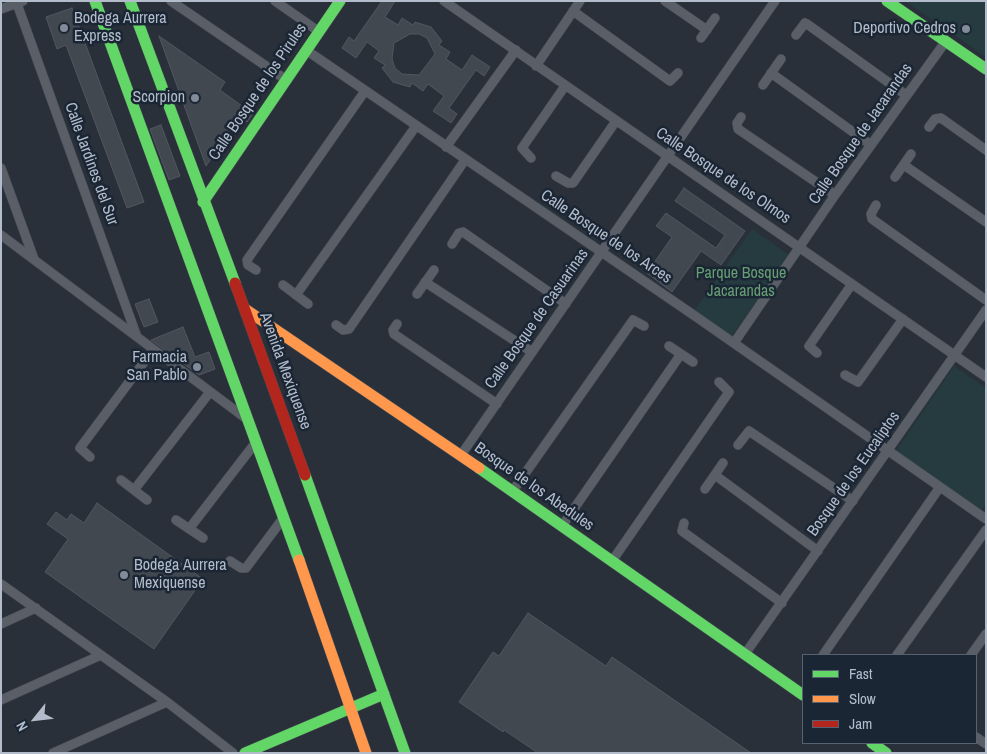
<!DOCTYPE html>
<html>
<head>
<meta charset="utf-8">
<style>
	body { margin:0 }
	#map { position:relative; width:987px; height:754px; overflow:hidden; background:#293039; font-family:"Archivo Narrow",sans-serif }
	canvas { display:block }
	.frame { position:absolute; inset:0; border:2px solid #b2bccb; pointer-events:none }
	.legend { position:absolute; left:802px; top:654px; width:175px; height:90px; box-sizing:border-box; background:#1b2635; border:1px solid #576271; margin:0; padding:6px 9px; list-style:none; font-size:15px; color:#b2bccb }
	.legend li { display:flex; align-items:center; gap:10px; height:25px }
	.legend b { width:25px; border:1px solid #576271 }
	.north { position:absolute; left:10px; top:694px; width:50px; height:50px; -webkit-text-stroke:4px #1b2635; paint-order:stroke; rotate:241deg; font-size:14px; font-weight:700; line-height:20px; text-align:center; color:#b2bccb }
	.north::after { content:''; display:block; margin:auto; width:18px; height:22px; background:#b2bccb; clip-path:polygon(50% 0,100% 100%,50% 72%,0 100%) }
</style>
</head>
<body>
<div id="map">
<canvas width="987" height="754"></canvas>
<div class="frame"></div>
<ul class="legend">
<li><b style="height:6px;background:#63d668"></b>Fast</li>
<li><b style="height:6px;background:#ff974d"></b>Slow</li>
<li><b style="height:6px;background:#b3261e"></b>Jam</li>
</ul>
<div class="north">N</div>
</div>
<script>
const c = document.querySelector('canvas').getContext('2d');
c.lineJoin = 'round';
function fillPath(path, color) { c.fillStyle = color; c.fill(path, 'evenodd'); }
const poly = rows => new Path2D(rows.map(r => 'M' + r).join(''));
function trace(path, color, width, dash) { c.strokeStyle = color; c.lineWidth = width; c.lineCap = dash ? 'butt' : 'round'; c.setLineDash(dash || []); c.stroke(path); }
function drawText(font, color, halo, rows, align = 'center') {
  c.font = font + ' "Archivo Narrow",sans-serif'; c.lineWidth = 5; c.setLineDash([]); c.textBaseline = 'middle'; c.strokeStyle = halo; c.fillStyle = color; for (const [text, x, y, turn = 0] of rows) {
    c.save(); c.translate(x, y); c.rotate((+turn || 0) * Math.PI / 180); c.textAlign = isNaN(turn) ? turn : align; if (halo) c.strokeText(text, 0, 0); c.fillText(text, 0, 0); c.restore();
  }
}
fillPath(poly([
	[905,1,986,1,986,57],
	[752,229,789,255,731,337,694,311],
	[954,366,986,388,986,504,982,510,896,451]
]), '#253b40');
const building = poly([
	[382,1,395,1,385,17,398,25,402,18,413,25,415,22,431,27,442,41,439,45,450,52,446,59,462,70,472,55,490,67,484,76,476,70,449,108,457,114,451,123,433,111,444,96,428,84,423,91,412,83,410,87,393,82,382,68,385,65,374,58,379,51,367,42,356,58,342,48,349,37,354,41,382,1],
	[410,34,419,34,427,38,435,54,419,75,402,74,395,68,392,59,394,43,410,34],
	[72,8,144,202,127,208,66,45,57,49,46,17,72,8],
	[159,36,225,82,220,90,253,114,247,122,240,117,206,166,159,36],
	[161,125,180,176,169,180,150,129,161,125],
	[684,188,745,231,721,265,701,251,672,292,647,273,672,237,656,226,666,213,716,248,725,235,675,201,684,188],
	[149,299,158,322,144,327,135,304,149,299],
	[183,327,195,357,209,352,215,369,199,375,151,340,183,327],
	[97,503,203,579,154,649,45,572,68,539,47,524,56,512,67,520,71,514,84,523,97,503],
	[528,613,606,666,612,657,751,753,538,753,504,730,503,732,459,702,493,652,499,656,528,613]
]);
fillPath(building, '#424850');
trace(building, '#515761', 1);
const street = poly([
	[16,1,137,337],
	[171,1,285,79],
	[275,1,318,31],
	[444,1,986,377],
	[665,1,707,30],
	[1,9,23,1],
	[573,11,670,81,678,73],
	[796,35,805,23,807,24,906,95],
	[701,38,715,18],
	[306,50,695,316,986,519],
	[536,66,580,1],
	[771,73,871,145],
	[763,85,781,59],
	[741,117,737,123,738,129,835,195],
	[929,127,935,119,941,118,986,150],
	[446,147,516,50],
	[531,158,522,148,565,86],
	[904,165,986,222],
	[1,168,34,259],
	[556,176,568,183,573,183,616,121],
	[895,177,911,154],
	[876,205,871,214,872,219,986,300],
	[1,235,248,420],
	[452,244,459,233,463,232,566,304],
	[256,270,248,265,247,260,365,91],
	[425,282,532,352],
	[283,285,308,304],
	[417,294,434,270],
	[296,295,416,126],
	[397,324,393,330,394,334,497,404],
	[336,325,343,330,349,329,465,160],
	[734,343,835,195,946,41],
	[669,346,693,362],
	[817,353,809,346,852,284],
	[845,375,858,382,903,319],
	[738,445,749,431,853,501],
	[461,455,775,1],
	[90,457,80,448,153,350],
	[715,475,818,551],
	[121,480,147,500],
	[705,489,723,463],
	[134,490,210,392],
	[512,492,631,323,633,320,644,326],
	[176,520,203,538],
	[684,523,682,531,782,603],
	[562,526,681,354],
	[189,529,256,442],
	[230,561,241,568,246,568,284,517],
	[612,561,729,392,719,382],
	[1,584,167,702,233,753],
	[1,624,36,608],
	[745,654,986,310],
	[823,655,940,487],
	[897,655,986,530],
	[971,655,986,634],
	[1,700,101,655],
	[976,737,986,744],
	[53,753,167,702]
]);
const fast = poly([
	[95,1,299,560],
	[130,1,235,283],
	[887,1,986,69],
	[203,202,340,1],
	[479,468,803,695],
	[305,475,405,753],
	[872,743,886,753],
	[245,753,384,694]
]);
const slow = poly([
	[245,309,479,468],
	[299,560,366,753]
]);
const jam = poly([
	[235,283,305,475]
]);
trace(street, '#454b52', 10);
trace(fast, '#454b52', 12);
trace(slow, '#454b52', 12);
trace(jam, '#454b52', 12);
trace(street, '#595e67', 9);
trace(fast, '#63d668', 11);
trace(slow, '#ff974d', 11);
trace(jam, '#b3261e', 11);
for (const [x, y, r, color] of [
	[64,28,5,"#828b98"],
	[966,29,5,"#828b98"],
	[195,98,5,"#828b98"],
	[197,367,5,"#828b98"],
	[124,575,5,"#828b98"]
]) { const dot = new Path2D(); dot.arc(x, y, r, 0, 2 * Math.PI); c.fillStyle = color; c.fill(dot); trace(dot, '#1b2635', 2); }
drawText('16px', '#b2bccb', '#1b2635', [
	["Bodega Aurrera",74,19,"left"],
	["Express",74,37,"left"],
	["Deportivo Cedros",956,29],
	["Scorpion",185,98],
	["Farmacia",187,358],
	["San Pablo",187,376],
	["Bodega Aurrera",134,566,"left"],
	["Mexiquense",134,584,"left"]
], 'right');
drawText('16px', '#b2bccb', '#1b2635', [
	["Calle Bosque de los Pirules",258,92,-56],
	["Calle Bosque de Jacarandas",861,134,-55],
	["Calle Jardines del Sur",91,164,70],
	["Calle Bosque de los Olmos",723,176,34],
	["Calle Bosque de los Arces",606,237,34],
	["Calle Bosque de Casuarinas",537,319,-55],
	["Avenida Mexiquense",285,371,70],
	["Bosque de los Eucaliptos",854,474,-55],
	["Bosque de los Abedules",534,487,35]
]);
drawText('16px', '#679e74', '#1b2635', [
	["Parque Bosque",741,274],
	["Jacarandas",741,292]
]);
</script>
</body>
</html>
